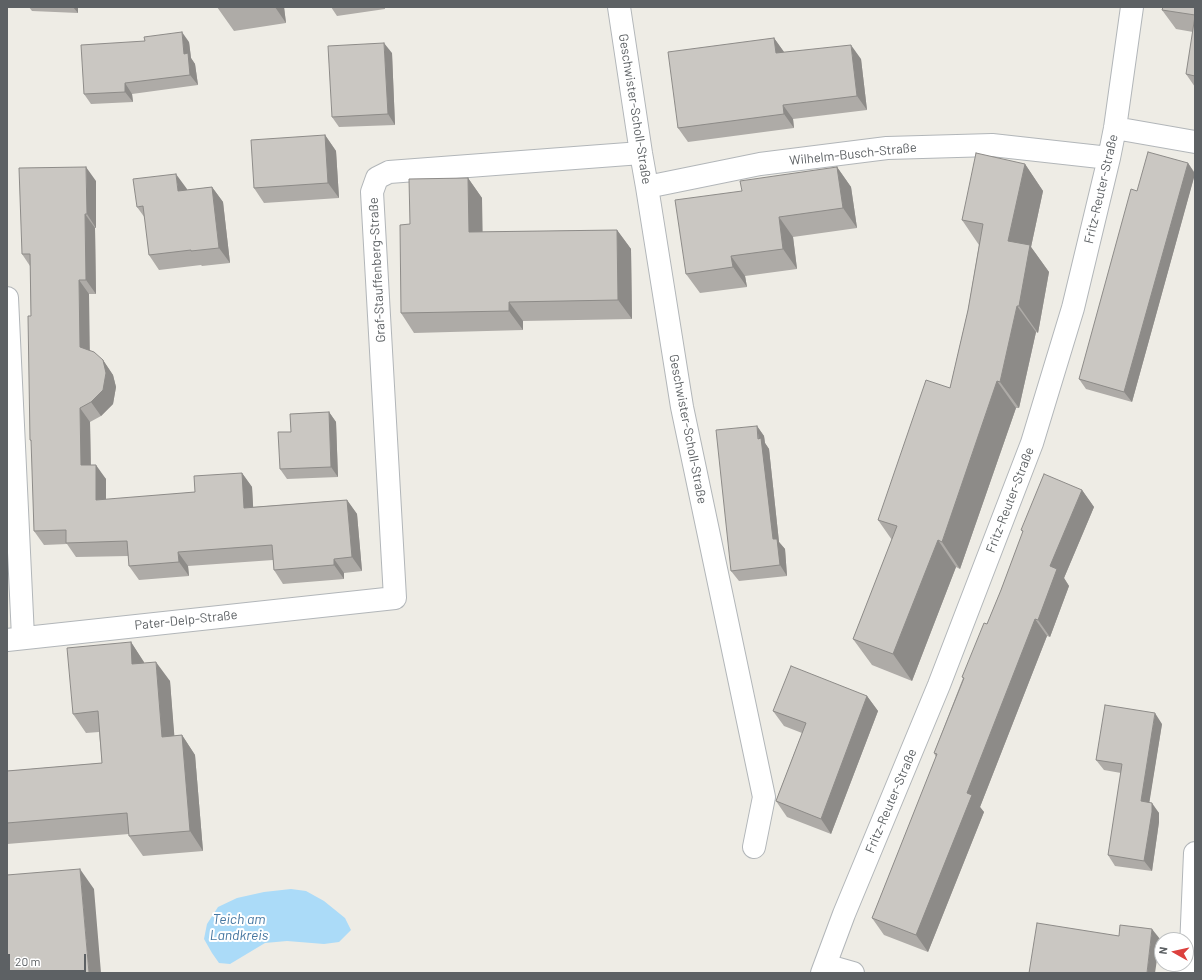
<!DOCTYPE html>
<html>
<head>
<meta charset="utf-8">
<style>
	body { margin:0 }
	#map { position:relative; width:1202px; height:980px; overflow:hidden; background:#eeece5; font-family:Barlow,sans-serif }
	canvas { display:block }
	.frame { position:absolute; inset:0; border:8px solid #5d6164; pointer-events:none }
	.north { position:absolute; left:1154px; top:932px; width:40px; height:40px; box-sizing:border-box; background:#fff; border:1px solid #bec0c1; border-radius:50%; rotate:278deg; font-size:11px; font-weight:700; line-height:16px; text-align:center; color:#5d6164 }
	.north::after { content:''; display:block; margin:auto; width:14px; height:18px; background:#dc413e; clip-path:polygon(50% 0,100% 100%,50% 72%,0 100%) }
	.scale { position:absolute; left:8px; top:954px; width:78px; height:18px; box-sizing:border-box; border:2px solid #5d6164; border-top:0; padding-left:5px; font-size:12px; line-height:14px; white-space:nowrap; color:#5d6164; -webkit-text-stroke:3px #fff; paint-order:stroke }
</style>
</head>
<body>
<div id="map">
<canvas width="1202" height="980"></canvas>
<div class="frame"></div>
<div class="north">N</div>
<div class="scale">20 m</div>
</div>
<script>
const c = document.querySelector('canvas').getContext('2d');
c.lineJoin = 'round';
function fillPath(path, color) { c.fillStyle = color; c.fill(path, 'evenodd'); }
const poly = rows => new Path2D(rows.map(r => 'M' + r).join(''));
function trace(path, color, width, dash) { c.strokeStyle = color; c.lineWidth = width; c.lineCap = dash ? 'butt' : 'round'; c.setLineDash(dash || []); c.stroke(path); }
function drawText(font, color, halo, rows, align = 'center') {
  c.font = font + ' Barlow,sans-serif'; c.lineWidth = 4; c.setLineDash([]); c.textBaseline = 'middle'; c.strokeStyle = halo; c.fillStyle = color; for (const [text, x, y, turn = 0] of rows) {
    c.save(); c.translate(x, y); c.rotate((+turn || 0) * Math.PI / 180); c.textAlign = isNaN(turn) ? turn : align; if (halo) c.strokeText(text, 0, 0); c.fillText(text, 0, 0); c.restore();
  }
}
fillPath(poly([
	[291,889,306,891,324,901,345,918,351,930,339,942,324,944,287,941,265,943,230,964,219,963,212,953,204,939,207,924,218,907,237,898,264,892]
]), '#abdbf8');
const minor = poly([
	[619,7,641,153,647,187,682,407,764,797,754,847],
	[1115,128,1195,142],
	[647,187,760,164,887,148,992,145,1109,158],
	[7,298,23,637],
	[7,640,395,598,372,192,377,178,389,172,641,153],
	[825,965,853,973],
	[822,973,844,914,939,685,1032,443,1073,308,1109,158,1115,128,1132,7],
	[1187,973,1191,948,1195,853]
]);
trace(minor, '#b2b6b9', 24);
trace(minor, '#fff', 22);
fillPath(poly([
	[29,7,78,7,78,13,32,11],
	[217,7,284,7,286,23,234,31],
	[331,7,385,7,385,9,337,16],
	[1195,7,1195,87,1186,74,1193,32,1176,29,1162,10],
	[774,38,784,52,861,59,867,110,793,119,794,128,688,142,678,128],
	[189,42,191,58,195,64,198,85,132,94,133,102,91,104,84,94],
	[392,53,395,125,339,127,332,117],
	[325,135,336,151,339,198,264,203,254,188],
	[1188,163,1195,173,1132,402,1086,389,1079,379,1137,191],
	[1025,164,1043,191,1031,247,1049,272,1038,333,1036,332,1019,408,1016,408,960,569,956,567,912,681,872,665,853,639,892,540,878,520,950,388,968,310,979,245,962,220],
	[837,167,851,187,857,228,793,237,797,269,745,276,747,287,700,293,686,274,742,191],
	[468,178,482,198,482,232,617,230,631,249,632,319,523,321,523,330,414,333,401,313,410,224],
	[96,181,96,228,95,228,96,294,89,294,89,351,103,360,113,375,116,387,113,404,101,416,90,422,91,465,106,479,106,500,195,492,242,473,252,487,253,507,347,500,357,514,362,571,344,573,344,579,283,584,274,570,273,560,188,566,189,576,139,580,129,566,128,556,76,557,67,544,44,545,34,531,32,442,30,440,31,316,30,266,22,254],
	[212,187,223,202,230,263,202,266,201,265,159,270,149,255,145,218,137,207,187,189,187,190],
	[329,412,336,422,338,477,287,479,280,469,291,432],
	[757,426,764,436,765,443,769,449,779,542,785,549,787,576,739,581,731,571],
	[1082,490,1094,507,1064,578,1069,586,1050,637,1047,636,980,807,984,812,928,952,884,935,872,918,936,757,934,753,963,678,962,677,987,624,1001,590,1023,532,1021,530],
	[131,642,144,663,170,681,174,736,182,735,195,755,203,851,143,856,129,836,129,834,7,844,7,771,102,763,99,732,86,733,73,714],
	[867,696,878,711,831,834,787,817,776,801,802,733,784,726,773,711],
	[1162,724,1149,802,1159,813,1159,822,1152,871,1115,866,1108,855,1121,773,1104,770,1096,760]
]), '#aeaba7');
fillPath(poly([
	[73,7,78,7,78,13],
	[275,7,284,7,286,23],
	[182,32,189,42,191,58,195,64,198,85,190,75,184,54],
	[774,38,784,52,786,68,776,53],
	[384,43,392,53,395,125,388,114],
	[851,45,861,59,867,110,857,96],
	[125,83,132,94,133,102,125,92],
	[783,105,793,119,794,128,784,114],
	[325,135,336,151,339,198,328,183],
	[1188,163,1195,174,1132,402,1124,392],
	[1025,164,1043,191,1031,247,1049,272,1038,333,1019,306,1008,241],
	[86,167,96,181,96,228,87,214],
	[837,167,851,187,857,228,843,208],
	[176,174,187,189,189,206,178,191],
	[468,178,482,198,483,252,469,232],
	[212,187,223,202,230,263,219,248],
	[85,214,95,228,96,294,86,280],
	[779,217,793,237,797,269,783,249],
	[617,230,631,249,632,319,618,300],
	[731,256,745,276,747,287,733,267],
	[79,280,89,294,90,361,80,347],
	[509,302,523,321,523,330,509,311],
	[1017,306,1036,332,1019,408,1000,382],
	[103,360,113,375,116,387,113,404,101,416,91,402],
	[997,381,1016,408,960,569,942,542],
	[80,408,90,422,91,480,81,465],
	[329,412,336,422,338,477,331,467],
	[757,426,764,436,765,443,769,449,779,542,785,549,787,576,780,565,773,539],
	[96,465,106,479,106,515,96,500],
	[242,473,252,487,254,522,244,508],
	[1082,490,1094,507,1064,578,1069,586,1050,637,1038,620,1050,566],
	[347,500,357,514,362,571,352,557],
	[938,540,956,567,912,681,893,654],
	[178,552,188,566,189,576,179,562],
	[334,559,344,573,344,579,334,565],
	[1035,619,1047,636,980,807,984,812,928,952,916,935,967,793],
	[131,642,144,662,146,683,132,664],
	[156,662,170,681,176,756,162,737],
	[867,696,878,711,831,834,821,819],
	[1155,713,1162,724,1148,811,1141,801],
	[182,735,195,755,203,851,190,831],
	[1152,803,1159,813,1159,822,1152,871,1144,861],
	[80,869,94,889,101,973,89,973],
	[1152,929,1160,939,1155,973,1147,973]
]), '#8d8b88');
const building = poly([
	[1163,7,1195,7,1195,15,1162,10,1163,7],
	[1195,16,1195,76,1186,74,1195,16],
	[182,32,184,54,188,53,190,75,125,83,125,92,84,94,81,45,145,41,144,37,182,32],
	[774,38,776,53,851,45,857,96,783,105,784,114,678,128,668,52,774,38],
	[384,43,388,114,332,117,328,46,384,43],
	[325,135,328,183,254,188,251,140,325,135],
	[1148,152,1188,163,1124,392,1079,379,1131,189,1137,191,1148,152],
	[976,153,1025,164,1008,241,1030,245,1019,306,1017,306,1000,382,997,381,942,542,938,540,893,654,853,639,897,526,878,520,926,380,950,388,968,310,983,224,962,220,976,153],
	[86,167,87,214,85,214,86,280,79,280,80,347,94,352,103,360,106,373,103,390,91,402,80,408,81,465,96,465,96,500,195,492,194,476,242,473,244,508,347,500,352,557,334,559,334,565,274,570,272,545,178,552,179,562,129,566,127,541,66,543,66,530,34,531,31,440,30,440,28,316,31,316,30,254,22,254,19,168,86,167],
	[837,167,843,208,779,217,783,249,731,256,733,267,686,274,675,200,742,191,740,181,837,167],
	[176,174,178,191,212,187,219,248,191,251,191,250,149,255,143,206,137,207,133,179,176,174],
	[468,178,469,232,617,230,618,300,509,302,509,311,401,313,400,225,410,224,409,179,468,178],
	[329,412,331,467,280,469,278,432,291,432,290,414,329,412],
	[757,426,758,439,761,438,773,539,777,539,780,565,731,571,716,430,757,426],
	[1044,474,1082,490,1050,566,1057,569,1038,620,1035,619,967,793,972,795,916,935,872,918,937,754,934,753,964,678,962,677,984,623,987,624,1001,590,1023,531,1021,530,1044,474],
	[131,642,132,664,156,662,162,737,182,735,190,831,129,836,127,813,7,823,7,771,102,763,98,711,73,714,67,648,131,642],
	[791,666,867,696,821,819,776,801,806,723,773,711,791,666],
	[1105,705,1155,713,1141,801,1152,803,1152,812,1144,861,1108,855,1122,764,1096,760,1105,705],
	[80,869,89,973,7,973,7,875,80,869],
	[1037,923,1119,936,1120,925,1152,929,1147,973,1029,973,1037,923]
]);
fillPath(building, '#cac7c2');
trace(building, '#8d8b88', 1);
drawText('13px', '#5d6164', '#fff', [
	["Geschwister-Scholl-Straße",635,109,81],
	["Wilhelm-Busch-Straße",853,154,-6],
	["Fritz-Reuter-Straße",1101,189,-77],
	["Graf-Stauffenberg-Straße",377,270,-93],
	["Geschwister-Scholl-Straße",688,429,79],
	["Fritz-Reuter-Straße",1010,500,-69],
	["Pater-Delp-Straße",186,620,-6],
	["Fritz-Reuter-Straße",891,801,-67]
]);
drawText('italic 14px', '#4677a1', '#fff', [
	["Teich am",239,919],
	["Landkreis",239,935]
]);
</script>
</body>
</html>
